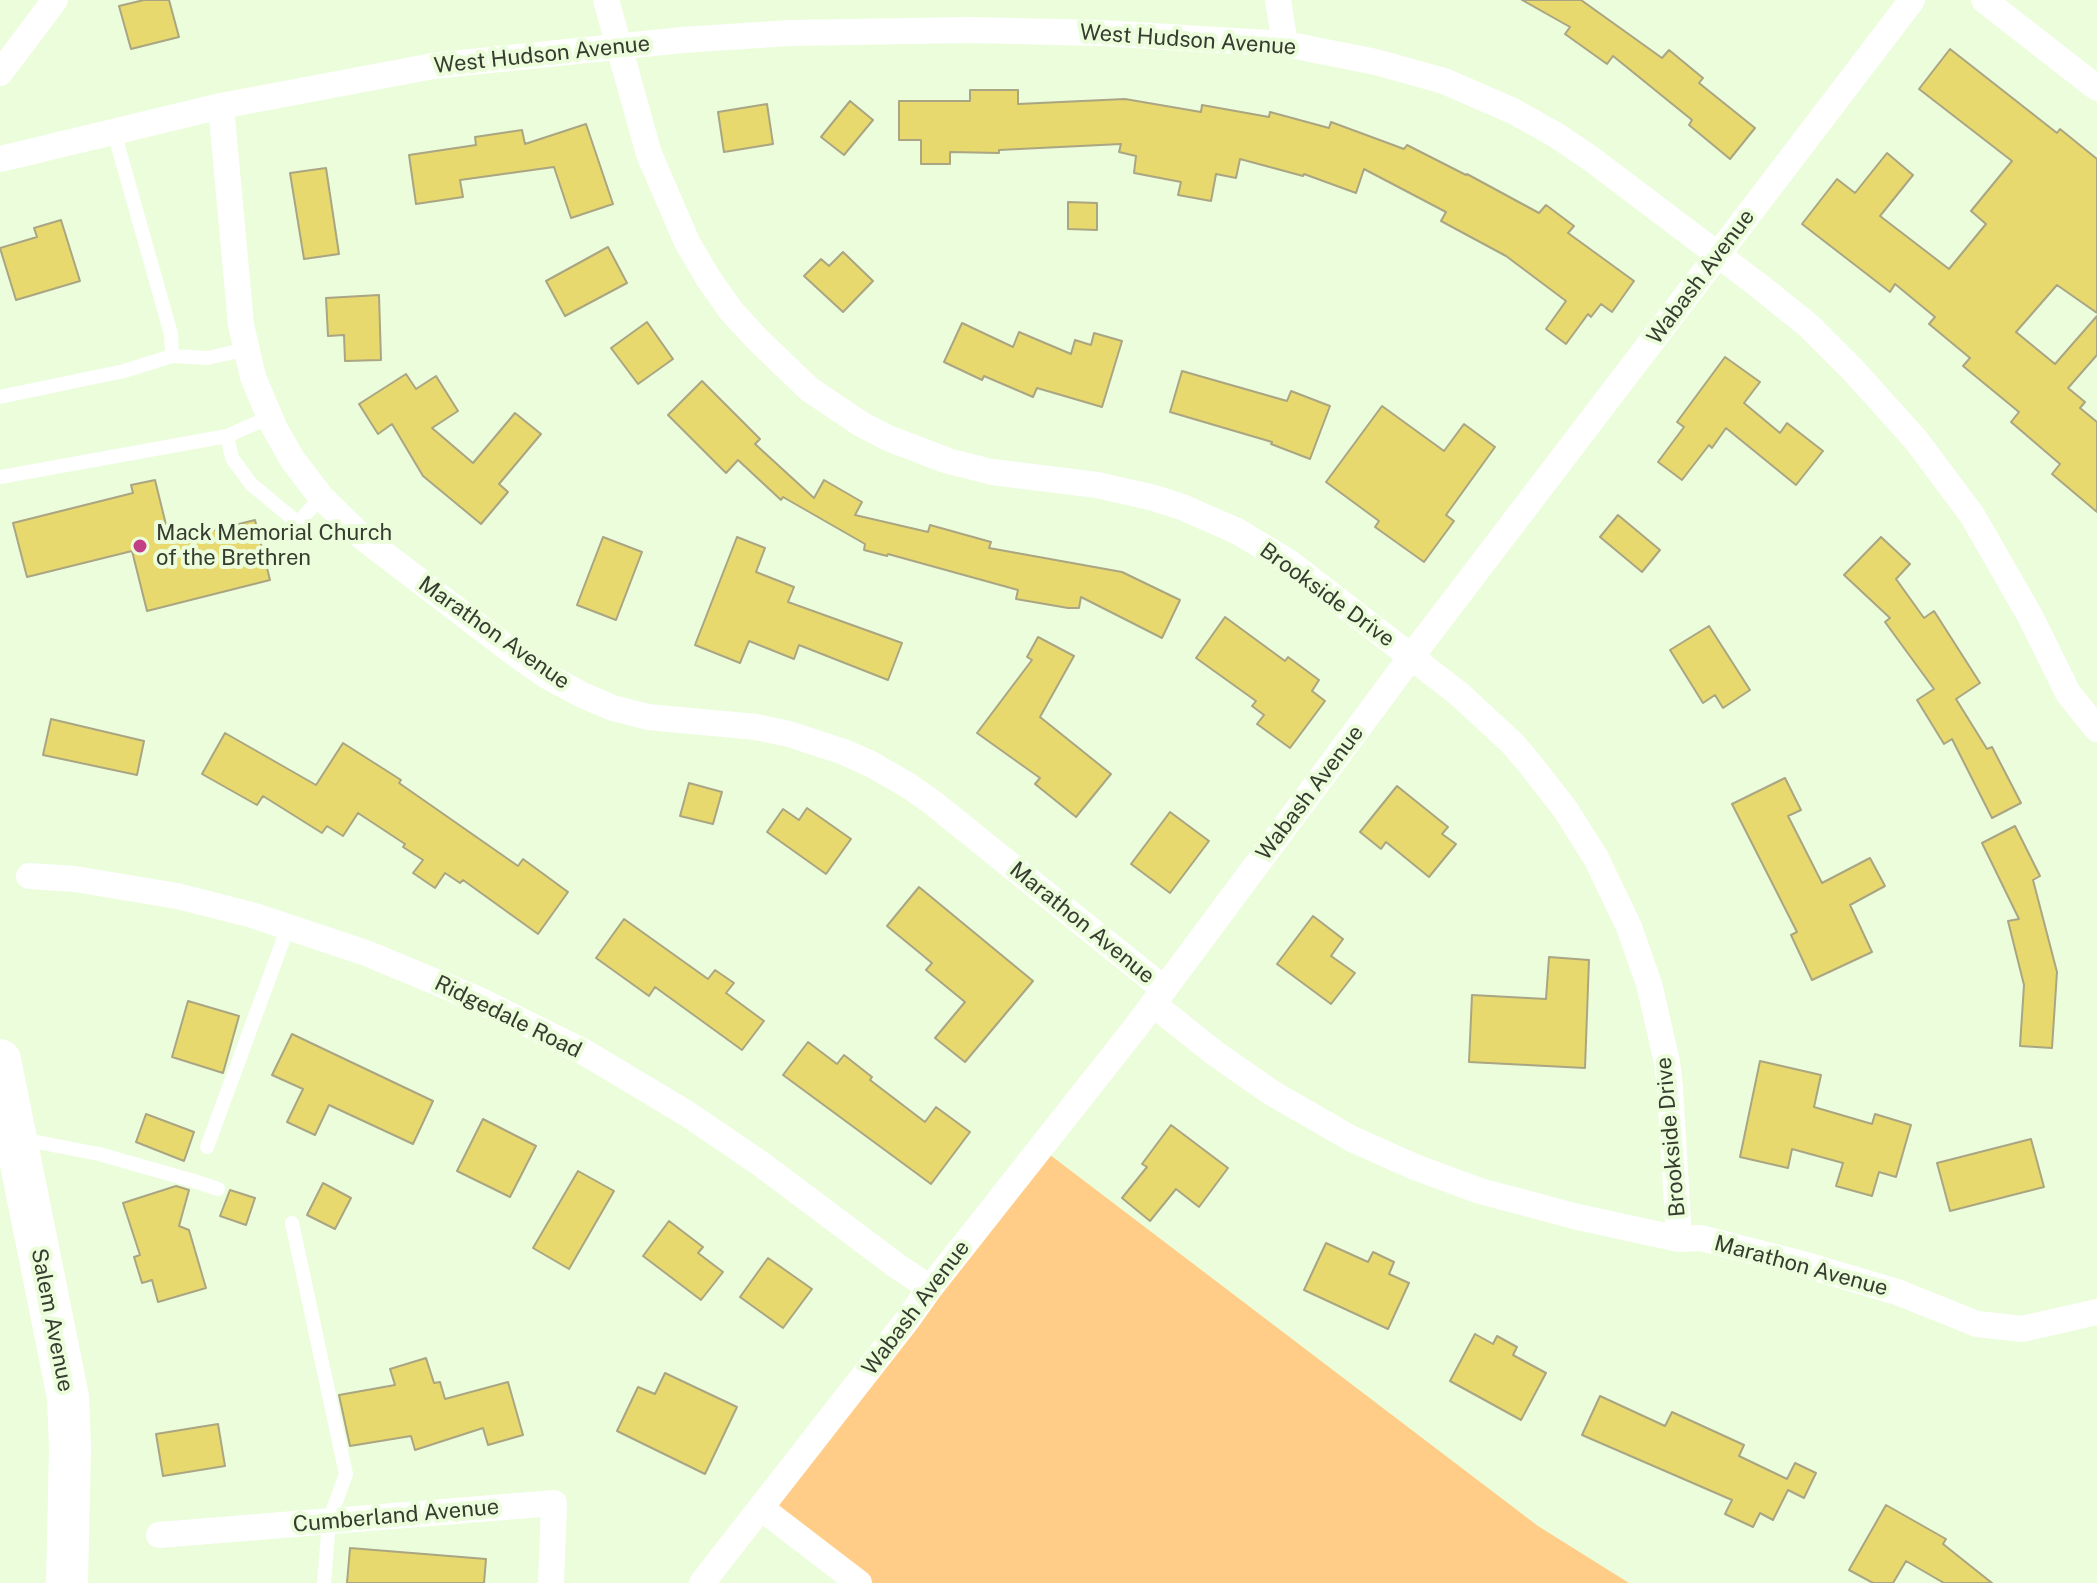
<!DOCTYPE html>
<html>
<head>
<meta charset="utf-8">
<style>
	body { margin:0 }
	canvas { display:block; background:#ebfddb }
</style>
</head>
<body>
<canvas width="2097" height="1583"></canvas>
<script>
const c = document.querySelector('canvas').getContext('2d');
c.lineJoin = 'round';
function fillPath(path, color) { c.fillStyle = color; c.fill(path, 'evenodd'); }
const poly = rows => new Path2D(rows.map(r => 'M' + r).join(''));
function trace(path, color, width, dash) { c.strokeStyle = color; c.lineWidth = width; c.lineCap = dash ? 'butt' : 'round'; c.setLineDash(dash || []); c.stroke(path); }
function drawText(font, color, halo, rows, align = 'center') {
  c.font = font + ' "Public Sans",sans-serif'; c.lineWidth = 8; c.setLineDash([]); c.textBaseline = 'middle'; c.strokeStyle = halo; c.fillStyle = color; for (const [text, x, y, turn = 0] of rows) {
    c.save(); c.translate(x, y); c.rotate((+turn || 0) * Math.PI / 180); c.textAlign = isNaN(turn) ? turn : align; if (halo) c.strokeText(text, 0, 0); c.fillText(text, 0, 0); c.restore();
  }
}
fillPath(poly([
	[1041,1148,1538,1526,1629,1583,859,1583,761,1508]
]), '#ffcd88');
const building = poly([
	[144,0,169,0,179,37,131,49,119,6,144,0],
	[1522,0,1581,0,1662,58,1669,50,1703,78,1699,83,1755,128,1730,159,1689,125,1692,120,1613,56,1607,64,1565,34,1570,27,1522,0],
	[1950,49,2057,133,2060,129,2097,159,2097,313,2057,285,2016,332,2055,364,2097,316,2097,355,2068,388,2085,402,2080,408,2097,422,2097,512,2052,474,2060,464,2011,422,2019,412,1963,366,1970,358,1929,324,1935,317,1895,284,1890,292,1802,224,1837,179,1855,193,1887,153,1913,175,1880,216,1949,269,1986,224,1971,211,2012,161,1919,89,1950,49],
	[970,90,1018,90,1018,104,1125,99,1201,112,1202,105,1269,117,1270,112,1329,128,1331,122,1404,149,1407,145,1466,175,1467,174,1539,213,1546,205,1574,226,1568,233,1634,281,1612,312,1601,304,1591,317,1588,314,1566,344,1546,329,1566,301,1506,256,1441,221,1446,212,1364,169,1356,193,1304,174,1303,176,1240,159,1236,178,1216,174,1211,201,1178,195,1181,182,1134,173,1136,156,1119,152,1121,144,999,150,999,153,950,152,950,164,921,164,921,140,899,140,899,101,970,101,970,90],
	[850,101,873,120,844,155,821,137,850,101],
	[767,104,773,144,724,152,718,112,767,104],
	[586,124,613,204,571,218,554,167,460,180,463,197,416,204,409,155,476,145,475,137,522,130,525,144,586,124],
	[326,168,339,254,304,259,290,173,326,168],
	[1068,202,1097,203,1097,230,1068,229,1068,202],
	[61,220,80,281,16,300,0,248,37,237,34,228,61,220],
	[608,247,627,283,565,316,546,281,608,247],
	[843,252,873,281,843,312,804,276,821,259,829,266,843,252],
	[379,295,381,360,345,361,344,335,328,336,326,298,379,295],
	[647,322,673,359,638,384,611,348,647,322],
	[962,323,1013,347,1019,332,1071,354,1075,340,1091,345,1094,333,1122,341,1102,407,1037,388,1033,397,984,376,982,380,944,362,962,323],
	[1725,357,1760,382,1744,403,1780,433,1787,423,1823,451,1796,485,1726,428,1712,448,1709,445,1682,480,1658,462,1684,427,1677,422,1725,357],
	[1182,371,1287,401,1291,391,1330,406,1310,459,1271,444,1272,442,1170,412,1182,371],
	[406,374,416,389,436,376,458,411,432,428,473,463,515,413,541,434,499,484,508,492,481,524,423,476,392,424,378,434,359,404,406,374],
	[702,381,760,439,755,444,814,498,824,480,862,502,855,515,928,532,930,525,991,542,989,548,1122,572,1180,600,1162,638,1081,597,1079,608,1068,608,1016,599,1018,590,888,554,887,556,864,550,865,544,783,497,781,500,738,460,726,473,668,415,702,381],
	[1382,406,1444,451,1464,424,1495,447,1446,515,1454,521,1424,562,1375,527,1379,521,1326,482,1382,406],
	[155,480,170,541,255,520,270,580,147,611,132,551,27,577,13,523,133,493,131,485,155,480],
	[1618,515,1660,550,1642,572,1600,537,1618,515],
	[603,537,642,552,616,620,577,605,603,537],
	[737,537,765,548,756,572,794,587,788,602,902,643,888,680,799,645,794,659,749,641,740,663,695,645,737,537],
	[1881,537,1910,564,1896,579,1924,618,1934,611,1980,683,1956,699,1987,749,1992,747,2021,803,1992,818,1952,739,1944,744,1917,700,1934,689,1885,622,1890,618,1844,575,1881,537],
	[1225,617,1285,661,1288,657,1319,680,1312,691,1325,701,1290,748,1257,724,1264,715,1252,706,1256,701,1196,658,1225,617],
	[1709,626,1750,690,1723,708,1715,695,1703,703,1670,650,1709,626],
	[1038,637,1074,656,1040,717,1111,774,1076,817,1035,784,1040,778,977,733,1032,660,1027,657,1038,637],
	[51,719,144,741,137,775,43,755,51,719],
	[225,733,316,785,343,743,401,780,399,783,518,866,523,859,568,892,538,934,463,880,460,883,445,873,435,888,413,873,423,860,403,847,405,844,358,813,343,836,327,826,322,833,263,796,257,805,202,774,225,733],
	[1785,778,1801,810,1788,816,1822,883,1870,858,1885,886,1850,905,1872,952,1812,980,1791,935,1797,932,1732,804,1785,778],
	[689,783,722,792,713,824,680,816,689,783],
	[1397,786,1448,827,1442,834,1456,844,1429,877,1386,842,1381,849,1360,832,1397,786],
	[807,808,851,839,826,874,767,832,783,809,799,820,807,808],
	[1170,812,1209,841,1170,893,1131,864,1170,812],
	[2015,826,2040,876,2033,880,2057,972,2052,1048,2020,1046,2024,985,2008,921,2019,919,1982,843,2015,826],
	[919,887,1033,981,965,1062,935,1038,965,1002,926,970,932,963,887,926,919,887],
	[1313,916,1343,939,1331,956,1355,973,1331,1004,1277,964,1313,916],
	[624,919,708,979,715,970,734,983,726,993,764,1021,742,1050,655,987,649,996,596,958,624,919],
	[1549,957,1589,960,1585,1068,1469,1062,1472,995,1546,999,1549,957],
	[188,1001,239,1016,223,1073,172,1057,188,1001],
	[292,1034,433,1101,413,1144,329,1105,315,1135,287,1122,303,1089,272,1075,292,1034],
	[808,1042,837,1064,844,1055,872,1077,870,1080,925,1122,936,1107,970,1132,931,1184,783,1075,808,1042],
	[1760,1061,1821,1075,1814,1107,1872,1124,1875,1114,1911,1125,1896,1177,1879,1172,1872,1196,1836,1186,1843,1163,1792,1149,1788,1168,1740,1157,1760,1061],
	[146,1114,194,1132,184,1161,136,1142,146,1114],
	[483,1119,536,1146,510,1197,457,1171,483,1119],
	[1171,1125,1228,1168,1199,1207,1176,1189,1150,1221,1122,1198,1147,1167,1142,1164,1171,1125],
	[2031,1139,2044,1187,1950,1211,1937,1163,2031,1139],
	[578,1171,614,1191,569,1269,533,1248,578,1171],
	[323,1183,351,1198,335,1229,307,1215,323,1183],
	[176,1186,189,1190,179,1226,189,1230,206,1288,158,1302,152,1280,142,1283,134,1257,140,1255,123,1203,176,1186],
	[230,1190,255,1198,246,1225,220,1216,230,1190],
	[669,1221,703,1247,698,1253,723,1272,701,1300,643,1256,669,1221],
	[1326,1243,1368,1262,1373,1252,1394,1262,1389,1274,1409,1283,1388,1329,1304,1290,1326,1243],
	[768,1258,812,1289,783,1328,740,1297,768,1258],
	[1475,1334,1493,1344,1497,1336,1517,1347,1513,1355,1546,1373,1521,1420,1450,1381,1475,1334],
	[426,1358,434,1383,440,1382,445,1399,508,1382,523,1435,488,1445,483,1428,415,1450,411,1436,350,1446,339,1395,395,1385,390,1369,426,1358],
	[665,1373,737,1407,705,1474,617,1431,638,1387,655,1394,665,1373],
	[1600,1396,1665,1426,1672,1412,1744,1445,1739,1456,1787,1479,1795,1463,1816,1473,1804,1498,1788,1490,1773,1520,1760,1513,1753,1527,1725,1514,1732,1500,1582,1435,1600,1396],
	[218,1424,225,1466,163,1476,156,1434,218,1424],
	[1886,1505,1946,1539,1943,1544,1992,1583,1944,1583,1906,1561,1893,1583,1873,1583,1849,1570,1886,1505],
	[350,1548,486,1559,484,1583,347,1583,350,1548]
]);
fillPath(building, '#e7d96d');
trace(building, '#aaa582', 2);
trace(poly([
	[172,356,208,358,247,349],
	[0,397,124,371,172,356,171,334,114,132],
	[227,436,232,458,251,484,298,523,321,497],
	[0,477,227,436,270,417],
	[21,1139,99,1154,194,1181,218,1189],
	[207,1147,288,927],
	[292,1223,346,1474,329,1521,324,1583]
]), '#fff', 14);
trace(poly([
	[606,0,649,154,687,242,708,278,732,312,758,340,809,389,861,424,888,438,948,461,992,472,1097,485,1154,498,1182,507,1237,531,1290,563,1459,694,1512,743,1530,764,1565,809,1596,858,1629,927,1649,984,1667,1062,1670,1088,1679,1239],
	[1278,0,1285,44],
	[1984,0,2097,88],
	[0,73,55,0],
	[221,106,241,325,253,377,274,427,292,459,321,497,362,537,510,650,547,676,582,695,613,708,648,717,756,727,789,734,844,752,871,764,909,786,933,803,1164,989],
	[0,159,221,106,433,66,682,40,790,33,970,30,1102,33,1285,44,1376,62,1444,81,1513,111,1556,135,1590,158,1758,285,1809,326,1853,370,1916,440,1972,515,2030,616,2068,693,2097,729],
	[29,876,75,879,177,896,252,915,366,953,477,999,584,1052,686,1113,761,1164,897,1266,930,1288],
	[1153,1004,1216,1054,1272,1093,1352,1139,1415,1167,1480,1191,1578,1217,1679,1239,1701,1238,1799,1263,1897,1292,1977,1324,2022,1329,2097,1312],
	[761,1508,859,1583],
	[159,1535,554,1503,551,1583],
	[702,1583,908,1319,930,1288,1136,1027,1411,657,1912,0]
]), '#fff', 26);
trace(poly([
	[0,1060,68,1397,70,1448,67,1583]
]), '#fff', 42);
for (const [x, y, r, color] of [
	[140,546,8,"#c34086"]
]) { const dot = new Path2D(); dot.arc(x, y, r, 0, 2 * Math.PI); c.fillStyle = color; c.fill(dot); trace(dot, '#ebfddb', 3); }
drawText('22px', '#363c2f', '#ebfddb', [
	["West Hudson Avenue",1188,40,4],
	["West Hudson Avenue",542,55,-6],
	["Wabash Avenue",1701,277,-53],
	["Brookside Drive",1327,595,36],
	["Marathon Avenue",494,633,35],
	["Wabash Avenue",1310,793,-53],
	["Marathon Avenue",1082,923,39],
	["Ridgedale Road",508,1017,26],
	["Brookside Drive",1671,1137,-95],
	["Marathon Avenue",1801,1266,15],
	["Wabash Avenue",916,1308,-53],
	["Salem Avenue",52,1320,79],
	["Cumberland Avenue",396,1516,-5]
]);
drawText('22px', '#363c2f', '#ebfddb', [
	["Mack Memorial Church",156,533],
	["of the Brethren",156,558]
], 'left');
</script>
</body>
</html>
